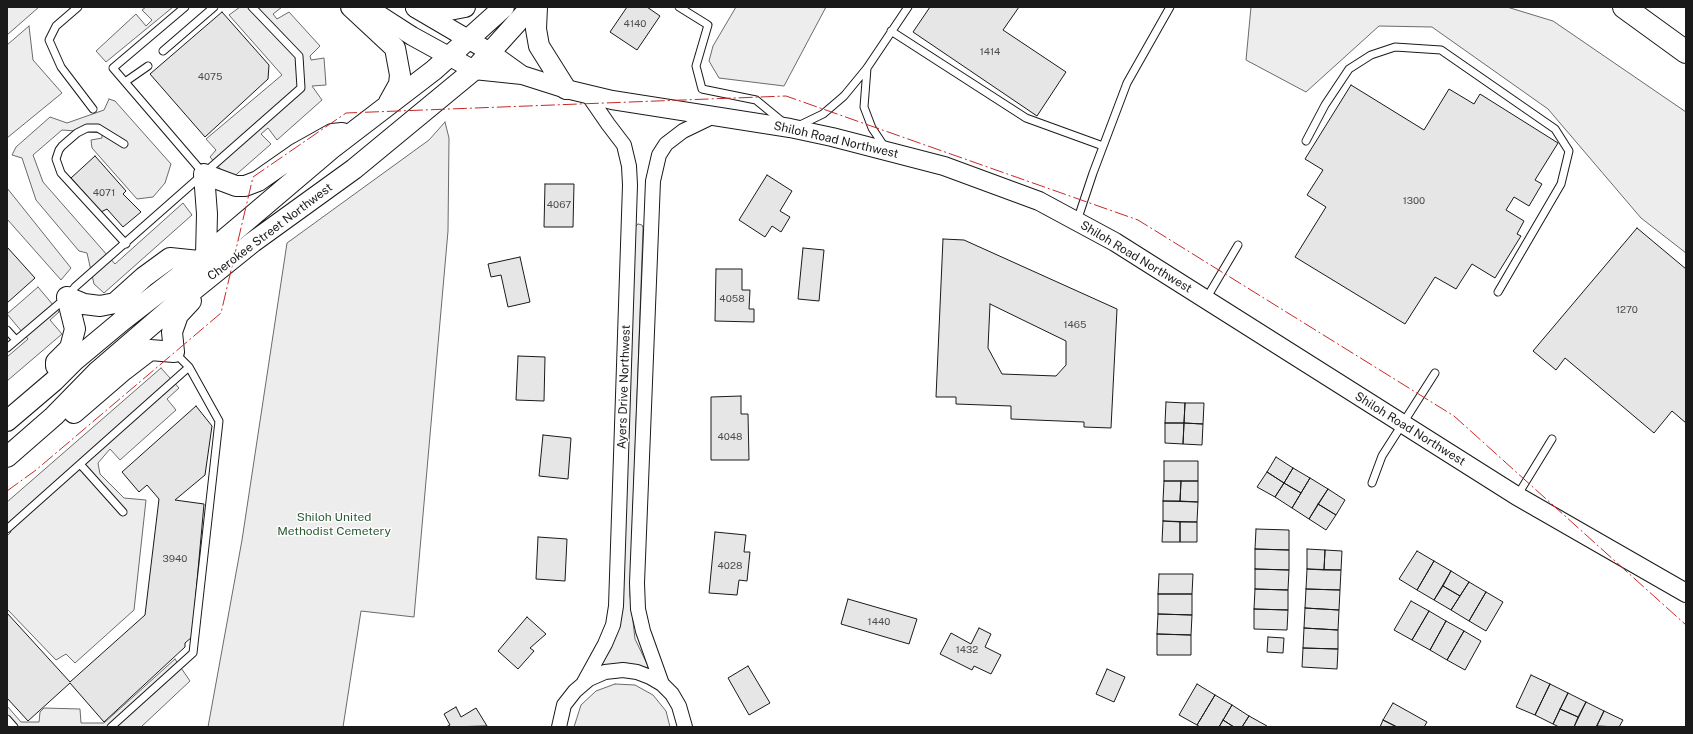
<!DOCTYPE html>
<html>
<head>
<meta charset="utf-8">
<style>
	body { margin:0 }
	#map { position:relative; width:1693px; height:734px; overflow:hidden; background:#fff; font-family:"Public Sans",sans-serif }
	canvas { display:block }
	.frame { position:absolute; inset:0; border:8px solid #1a1a1a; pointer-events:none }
</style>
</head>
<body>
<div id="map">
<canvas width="1693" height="734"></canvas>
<div class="frame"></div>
</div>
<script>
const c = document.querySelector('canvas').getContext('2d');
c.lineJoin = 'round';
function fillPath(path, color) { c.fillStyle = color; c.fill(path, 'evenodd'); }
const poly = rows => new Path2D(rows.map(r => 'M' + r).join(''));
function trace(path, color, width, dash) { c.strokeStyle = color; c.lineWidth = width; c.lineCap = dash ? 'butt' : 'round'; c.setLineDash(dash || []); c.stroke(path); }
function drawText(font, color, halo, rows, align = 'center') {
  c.font = font + ' "Public Sans",sans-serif'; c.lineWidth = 3; c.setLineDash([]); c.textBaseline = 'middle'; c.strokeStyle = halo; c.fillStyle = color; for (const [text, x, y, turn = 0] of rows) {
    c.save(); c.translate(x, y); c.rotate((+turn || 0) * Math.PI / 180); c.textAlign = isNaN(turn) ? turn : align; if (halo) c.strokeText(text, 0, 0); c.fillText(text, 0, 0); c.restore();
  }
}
const built = poly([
	[7,7,39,7,7,35,7,7],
	[146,7,173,7,106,62,96,51,136,14,146,26,152,20,142,10,146,7],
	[240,7,282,7,273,14,277,19,289,12,320,46,310,56,311,60,324,58,326,85,312,86,322,100,277,140,268,128,261,134,271,144,230,180,210,157,216,150,206,139,282,75,229,15,240,7],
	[736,7,826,7,784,86,719,78,709,61,713,46,736,7],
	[1251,7,1507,7,1553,21,1686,112,1686,253,1641,218,1548,109,1432,27,1379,26,1306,92,1246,60,1251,7],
	[29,26,33,60,62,93,7,138,7,45,29,26],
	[109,99,115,101,171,164,165,183,153,197,137,199,92,148,91,140,102,138,102,133,62,130,33,155,43,182,115,264,183,203,192,215,104,293,94,284,87,253,79,251,36,200,22,158,12,155,16,147,50,117,67,123,104,110,109,99],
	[445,122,449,138,448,231,414,617,361,611,343,727,208,727,242,540,287,243,429,140,445,122],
	[7,188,71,268,61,280,7,219,7,188],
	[638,224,642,225,643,228,630,595,635,639,649,668,623,663,599,666,610,648,635,227,638,224],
	[38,287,59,312,50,320,62,334,7,381,7,357,28,339,7,314,38,287],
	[161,368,179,388,167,399,176,410,120,460,110,449,98,463,100,474,124,498,146,500,134,610,75,663,66,654,56,660,7,609,7,536,11,532,7,526,7,502,161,368],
	[175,659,190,681,141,727,7,727,7,706,21,722,39,722,40,712,44,708,80,709,81,723,104,723,175,659],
	[615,684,635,685,653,695,666,711,670,727,574,727,581,705,596,691,615,684]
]);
fillPath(built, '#ededed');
trace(built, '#6a6a6a', 1);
const building = poly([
	[627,7,647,7,660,16,637,50,610,32,627,7],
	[930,7,1019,7,1003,30,1066,72,1037,116,913,32,930,7],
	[222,12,269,65,268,79,205,137,150,74,222,12],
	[1351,85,1424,130,1449,89,1474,104,1480,94,1558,143,1535,180,1542,184,1529,206,1514,197,1506,210,1524,221,1517,234,1521,236,1495,278,1472,264,1456,289,1435,277,1405,324,1295,257,1326,207,1307,195,1323,170,1305,159,1351,85],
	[95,156,126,191,123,194,141,212,123,227,107,209,101,212,71,178,95,156],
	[767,175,792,191,780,211,790,217,781,232,772,226,765,237,739,220,767,175],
	[545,184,574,184,573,227,544,227,545,184],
	[1637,228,1686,269,1686,423,1672,411,1654,433,1565,358,1556,370,1533,351,1637,228],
	[943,239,964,240,1117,309,1111,428,1084,427,1084,422,1011,419,1011,406,956,404,956,397,936,397,943,239],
	[990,304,1066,341,1066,365,1056,376,1002,374,988,348,990,304],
	[7,247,35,278,7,303,7,247],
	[803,248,824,250,819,301,798,299,803,248],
	[520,257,530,302,508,307,501,275,491,277,488,264,520,257],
	[716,269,742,269,742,290,750,290,749,309,754,309,754,322,715,321,716,269],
	[518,356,545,357,544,401,516,400,518,356],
	[741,396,741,414,748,414,749,460,711,460,711,397,741,396],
	[1166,402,1185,403,1184,423,1165,423,1166,402],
	[1185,403,1204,403,1203,424,1184,423,1185,403],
	[196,406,212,426,205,475,175,500,204,504,192,637,185,643,185,647,104,722,70,683,28,721,7,698,7,613,70,682,145,615,159,499,147,485,139,492,122,472,196,406],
	[1165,423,1184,423,1183,444,1165,443,1165,423],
	[1184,423,1203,424,1202,445,1183,444,1184,423],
	[543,435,571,438,568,479,539,476,543,435],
	[1276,457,1293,468,1284,483,1267,472,1276,457],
	[1164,461,1198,461,1198,481,1164,481,1164,461],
	[1293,468,1310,478,1301,493,1284,483,1293,468],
	[1267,472,1284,483,1275,497,1257,487,1267,472],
	[1310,478,1328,489,1309,519,1292,508,1310,478],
	[1164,481,1181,481,1180,501,1163,501,1164,481],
	[1181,481,1198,481,1198,502,1180,501,1181,481],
	[1284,483,1301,493,1292,508,1275,497,1284,483],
	[1328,489,1345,500,1336,515,1318,504,1328,489],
	[1163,501,1198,502,1197,522,1163,521,1163,501],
	[1318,504,1336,515,1326,530,1309,519,1318,504],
	[1163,521,1180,522,1180,542,1162,542,1163,521],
	[1180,522,1197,522,1197,542,1180,542,1180,522],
	[1256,529,1289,530,1289,550,1255,549,1256,529],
	[715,532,746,535,744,552,750,552,747,581,739,580,737,595,709,593,715,532],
	[538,537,567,539,565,581,536,579,538,537],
	[1255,549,1289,550,1289,570,1255,569,1255,549],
	[1307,549,1325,550,1324,570,1307,569,1307,549],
	[1325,550,1342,551,1341,570,1324,570,1325,550],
	[1417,551,1434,561,1417,590,1399,579,1417,551],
	[1434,561,1451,571,1434,600,1417,590,1434,561],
	[1255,569,1289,570,1288,590,1255,589,1255,569],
	[1307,569,1341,570,1340,590,1306,589,1307,569],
	[1451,571,1469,582,1460,596,1443,586,1451,571],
	[1159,574,1193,574,1192,594,1158,594,1159,574],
	[1469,582,1486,592,1469,621,1451,610,1469,582],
	[1443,586,1460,596,1451,610,1434,600,1443,586],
	[1255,589,1288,590,1288,610,1254,609,1255,589],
	[1306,589,1340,590,1339,610,1305,608,1306,589],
	[1486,592,1503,602,1486,631,1469,621,1486,592],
	[1158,594,1192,594,1192,615,1158,614,1158,594],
	[848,599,917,619,909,644,841,624,848,599],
	[1411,601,1429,611,1412,640,1394,630,1411,601],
	[1305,608,1339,610,1338,630,1304,628,1305,608],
	[1254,609,1288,610,1287,630,1254,629,1254,609],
	[1429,611,1446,621,1430,650,1412,640,1429,611],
	[1158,614,1192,615,1191,635,1157,634,1158,614],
	[527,617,546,634,530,648,534,651,518,669,498,651,527,617],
	[1446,621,1464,631,1447,660,1430,650,1446,621],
	[979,628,991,634,985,647,1001,655,991,674,974,666,972,670,940,654,951,633,971,644,979,628],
	[1304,628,1338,630,1338,649,1303,648,1304,628],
	[1464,631,1481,641,1465,670,1447,660,1464,631],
	[1157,634,1191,635,1191,655,1157,655,1157,634],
	[1268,637,1284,638,1283,653,1267,652,1268,637],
	[1303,648,1338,649,1337,669,1302,667,1303,648],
	[748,666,770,703,749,715,728,678,748,666],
	[1107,669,1125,677,1114,702,1096,694,1107,669],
	[1531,675,1550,684,1535,715,1516,707,1531,675],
	[1197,684,1215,695,1197,725,1179,715,1197,684],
	[1550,684,1568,693,1553,724,1535,715,1550,684],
	[1568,693,1586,702,1578,717,1560,709,1568,693],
	[1215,695,1232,705,1219,727,1200,727,1197,725,1215,695],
	[1586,702,1604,711,1596,727,1574,727,1586,702],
	[1393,703,1427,722,1424,727,1397,727,1383,720,1393,703],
	[1232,705,1249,716,1242,727,1234,727,1223,720,1232,705],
	[456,707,461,717,476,708,487,726,446,727,450,725,444,714,456,707],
	[1560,709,1578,717,1574,727,1559,727,1553,724,1560,709],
	[1604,711,1623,720,1619,727,1597,726,1604,711],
	[1249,716,1267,726,1266,727,1242,727,1249,716],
	[1223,720,1234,727,1219,727,1223,720],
	[1383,720,1397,727,1380,727,1383,720]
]);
fillPath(building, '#e6e6e6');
trace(building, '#1a1a1a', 1);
const service = poly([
	[78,7,56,26,49,40,61,67,93,109],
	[185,7,113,68,204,174],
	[679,7,708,25,696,66,702,89,756,100,784,123],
	[891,31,1026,118,1103,146],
	[163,51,214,7],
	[867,68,864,107,872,128,884,146],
	[125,82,148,66],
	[798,126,823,114,844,96,867,68,908,7],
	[1306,141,1325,105,1349,69,1371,55,1395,47,1441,50,1555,129,1569,151,1561,184,1498,292],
	[124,144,98,128,87,128,77,133,62,146,59,150,56,159,61,173,126,244],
	[1077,221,1093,173,1127,83,1170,7],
	[1206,299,1238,245],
	[7,330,16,340],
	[7,348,67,297,75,287,301,88,299,56,252,7],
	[80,464,123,512],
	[1372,483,1382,456,1435,373],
	[1517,496,1552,439],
	[7,529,189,367,174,352],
	[7,719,14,727],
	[111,727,193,653,219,421,189,367]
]);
const minor = poly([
	[583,684,605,644,613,625,616,606,630,185,629,166,624,145,608,124,588,95],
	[662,684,643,631,638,609,637,583,653,181,659,155,666,144,683,131,714,116],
	[559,727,564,705,575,691,589,679,605,672,623,670,637,672,650,677,662,684,672,694,679,706,685,727]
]);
const tertiary = poly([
	[367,7,412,36,474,70,522,75,566,89,612,100,790,128,832,137,944,166,1039,201,1115,242,1517,496,1686,593],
	[415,8,490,52,522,75]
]);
const secondary = poly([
	[351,7,395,48,400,75,399,84,389,102],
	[416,7,444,11,465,7],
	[537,7,536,29,539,46,566,89],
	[206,255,207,214,204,174,236,186,245,186,258,181,298,153,332,134,342,133],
	[67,297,84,304,100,306,115,303,144,277,170,258,199,261],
	[56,366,56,362,70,348,75,329,67,297],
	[74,413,124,370,150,350,174,352,172,332,178,315,191,301],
	[7,421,54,381,75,360,123,320,199,261,331,149,434,70,504,7],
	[7,457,54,416,98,371,170,309,253,242,354,169,474,70,531,7]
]);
const motorway = poly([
	[1624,7,1686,52]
]);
trace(service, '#1a1a1a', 9);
trace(minor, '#1a1a1a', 16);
trace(tertiary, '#1a1a1a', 20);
trace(secondary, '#1a1a1a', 22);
trace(motorway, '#1a1a1a', 24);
trace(service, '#fff', 7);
trace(minor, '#fff', 14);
trace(tertiary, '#fff', 18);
trace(secondary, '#fff', 20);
trace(motorway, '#fff', 22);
trace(poly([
	[7,491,36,470,221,313,253,177,346,113,786,96,1138,220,1454,416,1686,625]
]), '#c62828', 1, [14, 3, 2, 3]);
drawText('10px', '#4d4d4d', null, [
	["4140",635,24],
	["1414",990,52],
	["4075",210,77],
	["4071",104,193],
	["1300",1414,201],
	["4067",559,205],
	["4058",732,299],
	["1270",1627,310],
	["1465",1075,325],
	["4048",730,437],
	["3940",175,559],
	["4028",730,566],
	["1440",879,622],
	["1432",967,650]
]);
drawText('12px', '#1a1a1a', '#fff', [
	["Shiloh Road Northwest",836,140,13],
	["Cherokee Street Northwest",270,232,-37],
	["Shiloh Road Northwest",1136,257,31],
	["Ayers Drive Northwest",624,387,-88],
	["Shiloh Road Northwest",1410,429,32]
]);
drawText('12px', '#2b5a34', '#fff', [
	["Shiloh United",334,517],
	["Methodist Cemetery",334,531]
]);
</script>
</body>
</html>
